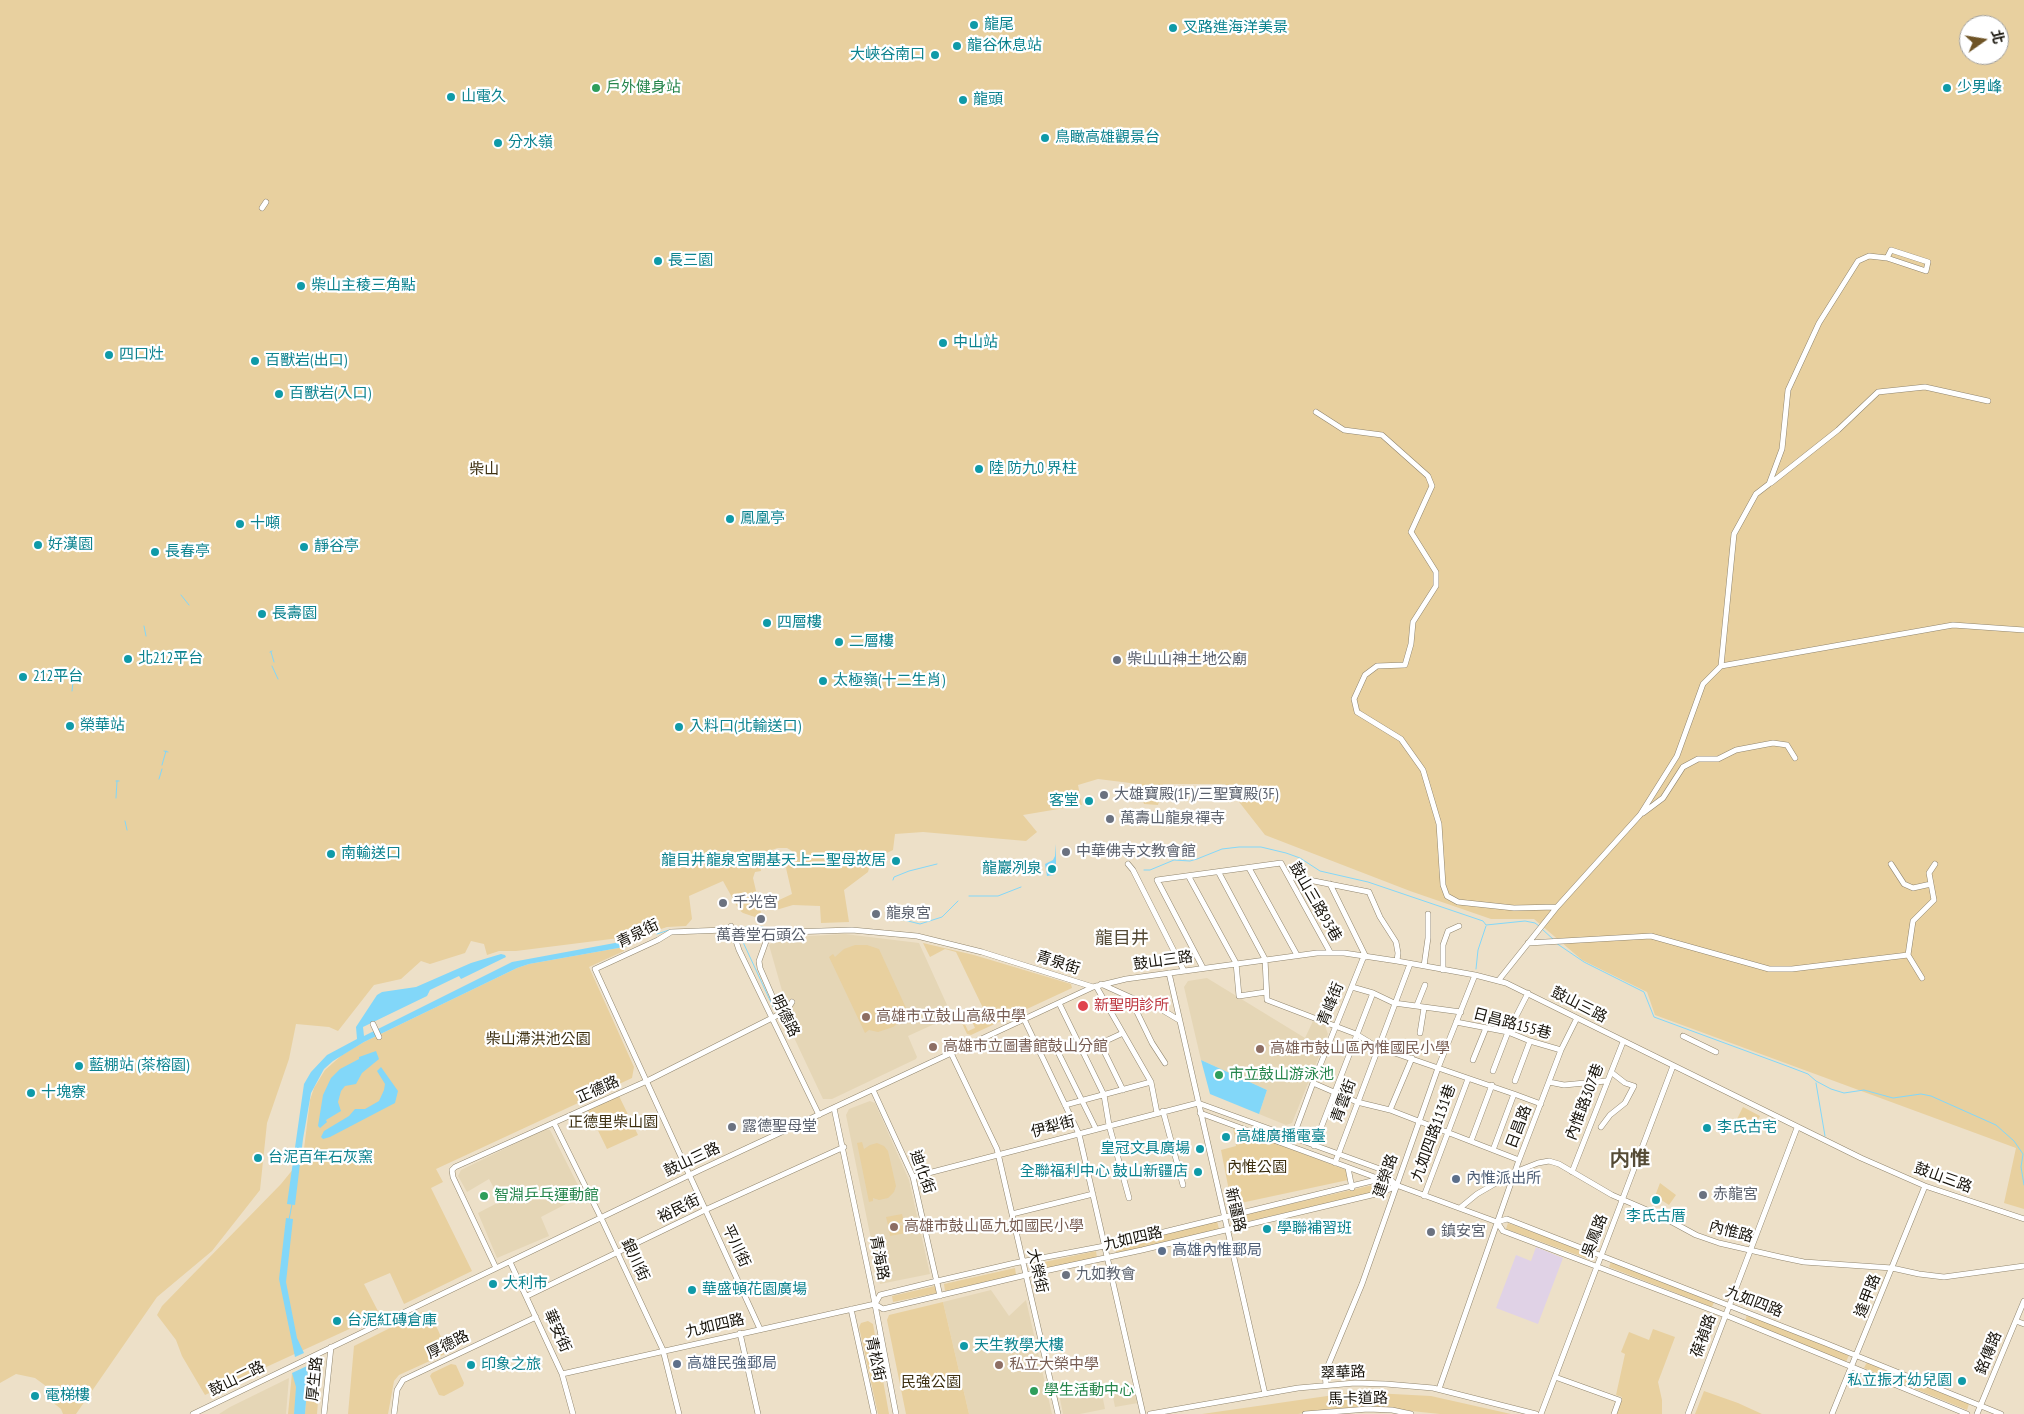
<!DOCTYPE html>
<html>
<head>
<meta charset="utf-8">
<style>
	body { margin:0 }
	#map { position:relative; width:2024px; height:1414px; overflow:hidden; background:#ede0c8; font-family:"PT Sans Narrow","Noto Sans TC",sans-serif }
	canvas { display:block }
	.north { position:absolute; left:1959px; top:15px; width:50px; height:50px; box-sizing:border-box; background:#fff; border:1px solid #a2a09d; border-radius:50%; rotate:77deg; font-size:14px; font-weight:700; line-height:20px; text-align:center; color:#16120a }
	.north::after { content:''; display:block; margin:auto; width:18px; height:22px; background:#6f5426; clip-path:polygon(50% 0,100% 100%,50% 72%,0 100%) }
</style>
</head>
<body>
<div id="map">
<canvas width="2024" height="1414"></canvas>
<div class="north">北</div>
</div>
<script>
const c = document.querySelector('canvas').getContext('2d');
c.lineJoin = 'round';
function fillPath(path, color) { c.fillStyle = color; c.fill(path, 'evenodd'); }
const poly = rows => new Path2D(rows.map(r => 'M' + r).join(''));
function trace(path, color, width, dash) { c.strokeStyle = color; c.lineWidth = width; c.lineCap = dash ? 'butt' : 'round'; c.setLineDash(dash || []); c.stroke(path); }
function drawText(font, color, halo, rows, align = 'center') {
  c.font = font + ' "PT Sans Narrow","Noto Sans TC",sans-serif'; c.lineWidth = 4.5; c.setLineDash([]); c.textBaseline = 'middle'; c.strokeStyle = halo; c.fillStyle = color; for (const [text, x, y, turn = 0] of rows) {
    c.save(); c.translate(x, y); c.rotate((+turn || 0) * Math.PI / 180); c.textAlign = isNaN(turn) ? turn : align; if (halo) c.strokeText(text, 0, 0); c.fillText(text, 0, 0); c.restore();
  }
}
fillPath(poly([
	[1536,1247,1563,1258,1538,1324,1496,1308,1516,1255,1531,1261]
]), '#e0d2e6');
fillPath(poly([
	[845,934,919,943,952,1016,908,1036,917,1057,916,1059,832,1099,823,1099,780,1008,783,1007,785,1001,769,945,774,942,776,938],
	[1207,978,1305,1038,1313,1021,1325,1026,1328,1034,1292,1123,1286,1125,1259,1114,1267,1090,1201,1060,1184,987,1188,981],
	[870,1101,875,1103,909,1180,930,1274,880,1284,846,1115,849,1109],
	[545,1129,550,1130,583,1195,541,1217,549,1236,497,1258,478,1213,501,1201,489,1179,467,1192,458,1176,461,1170],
	[991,1290,1009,1316,1026,1300,1052,1414,969,1414,943,1302],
	[289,1378,286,1414,219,1414,230,1407],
	[1072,1387,1075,1399,1102,1394,1105,1409,1080,1414,1063,1414,1058,1389],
	[1135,1387,1138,1403,1115,1407,1112,1392]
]), '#e5d6b6');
fillPath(poly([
	[0,0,2024,0,2024,1209,2004,1203,2016,1148,1655,1015,1647,992,1582,960,1534,919,1491,919,1410,891,1265,835,1225,784,1163,784,1158,805,1144,804,1138,784,1098,779,1078,785,1082,805,1023,815,1037,832,1026,841,923,832,895,834,893,850,871,861,868,872,844,890,849,922,821,923,820,906,793,905,776,910,777,901,792,894,786,868,789,864,792,851,787,848,778,848,758,854,761,871,755,872,753,878,761,912,758,918,743,913,739,910,723,881,689,896,692,919,686,926,667,927,643,935,516,951,499,951,487,955,484,944,471,941,465,953,430,964,421,961,401,979,374,985,338,1031,329,1027,296,1024,289,1059,267,1123,260,1190,212,1251,157,1297,76,1414,63,1414,61,1409,51,1401,50,1389,35,1378,16,1374,0,1383],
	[1969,25,1999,25,1999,55,1969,55],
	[923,943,974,955,1071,984,1072,988,971,1035,967,1034,960,1019,962,1018,968,1031,975,1028,969,1015,983,1008,956,952,945,949,930,957],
	[855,945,867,945,879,949,906,1008,902,1020,893,1027,878,1032,869,1030,865,1033,829,957,833,954,835,957,844,949],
	[624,947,624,951,589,967,634,1067,632,1078,436,1169,443,1182,431,1188,472,1271,404,1304,390,1273,364,1284,380,1315,205,1395,182,1356,176,1340,157,1315,162,1306,281,1184,303,1157,310,1100,314,1088,325,1070,342,1055,364,1042,517,968,529,964],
	[619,1096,638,1135,607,1149,588,1110],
	[1743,1107,1760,1116,1755,1126,1747,1135,1732,1129],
	[1233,1127,1346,1170,1348,1180,1236,1204,1231,1201,1221,1150,1236,1146],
	[862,1142,864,1149,870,1145,877,1143,884,1146,888,1151,896,1186,894,1192,888,1198,879,1200,873,1198,873,1201,869,1202,857,1143],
	[1660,1183,1676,1195,1669,1205,1655,1196],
	[1377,1184,1378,1191,1241,1223,1239,1216],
	[902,1214,904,1222,888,1225,886,1217],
	[1217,1221,1219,1229,1117,1254,1115,1247],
	[1508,1223,1593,1254,1591,1260,1506,1229],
	[904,1225,906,1233,890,1236,889,1228],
	[1096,1251,1097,1258,1037,1271,1035,1264],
	[1611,1262,1714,1302,1712,1307,1609,1267],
	[1015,1268,1016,1275,945,1291,944,1284],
	[935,1286,937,1293,893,1302,892,1296],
	[943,1302,969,1414,906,1414,887,1320,889,1315],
	[424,1311,429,1313,438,1330,447,1351,445,1354,399,1375,394,1381,388,1414,348,1414,354,1346],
	[1747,1315,1849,1355,1846,1362,1745,1321],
	[868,1321,873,1324,889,1414,878,1414,859,1327,861,1323],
	[1653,1329,1675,1337,1658,1382,1662,1400,1662,1414,1616,1414,1622,1397,1616,1395,1625,1354,1621,1352,1629,1332,1649,1340],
	[1867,1362,1969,1404,1967,1410,1864,1368],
	[321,1363,317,1414,305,1414,308,1378,307,1366],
	[451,1364,456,1365,464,1383,463,1386,444,1396,439,1395,430,1376,432,1373],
	[292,1373,296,1383,297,1398,294,1414,288,1414],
	[1704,1391,1738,1403,1762,1414,1695,1414],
	[1355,1392,1431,1396,1511,1414,1440,1414,1392,1409,1318,1411,1298,1414,1202,1414]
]), '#e8d09f');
fillPath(poly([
	[1056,844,1056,870,1054,875,1047,876,1045,864,1053,860,1055,856],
	[631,940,632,945,624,947,529,964,517,968,364,1042,333,1061,324,1069,311,1093,303,1139,295,1205,287,1204,304,1084,311,1072,327,1055,357,1039,356,1027,377,995,382,992,416,987,471,963,501,954,505,955,506,957,461,979,459,976,430,990,427,996,363,1027,364,1036,512,962],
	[376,1051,379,1059,362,1073,356,1084,345,1086,341,1091,338,1102,341,1111,326,1120,327,1122,320,1128,318,1126,323,1095,331,1078,340,1069,359,1059,359,1057],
	[1201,1060,1267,1090,1259,1114,1210,1094],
	[381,1067,398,1091,395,1103,330,1137,323,1139,321,1137,324,1131,349,1116,355,1109,365,1109,379,1101,384,1090,385,1084,377,1071],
	[286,1218,293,1219,286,1282,297,1338,304,1353,295,1357,279,1279],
	[307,1366,308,1378,305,1414,294,1414,296,1387,292,1373]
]), '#82d7f9');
trace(poly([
	[181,595,189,605],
	[144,626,146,636],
	[270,652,272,651],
	[271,652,274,662],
	[272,666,278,679],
	[72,691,73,682],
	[164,751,168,752],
	[162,765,166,751],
	[159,779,162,769],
	[116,781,119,781],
	[116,798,117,781],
	[125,821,127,830],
	[1144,870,1150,870,1174,860,1190,861,1197,859,1222,849,1239,847,1261,847,1286,853,1300,858,1320,871,1368,882,1483,921,1486,925,1525,921,1535,923,1539,926],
	[893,880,894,877,909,871,937,864],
	[969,896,998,896,1021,887],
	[900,919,920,924,942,917,958,901],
	[746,927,763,927],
	[1542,929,1554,940],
	[657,934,669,930],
	[743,942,775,1011],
	[1556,943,1584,962,1644,992,1654,1017,1787,1066,1808,1074,1816,1081,1831,1089,1844,1093,1864,1090,1893,1098,1921,1094,1931,1096,1996,1125,2014,1141,2023,1154,2021,1167,2024,1185],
	[1476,969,1478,950,1486,926],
	[1816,1083,1825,1136],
	[289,1220,292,1204]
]), '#82d7f9', 1);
const minor = poly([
	[262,208,266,202],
	[1316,412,1344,430,1382,435,1428,476,1432,486,1411,532,1436,572,1436,586,1413,622,1411,644,1405,665,1377,666,1365,675,1354,699,1357,712,1401,739,1423,770,1439,824,1443,885,1447,896,1458,902,1514,908,1557,907,1640,815,1677,756,1703,684,1721,666,1734,534,1756,494,1769,484,1782,449,1788,390,1819,323,1858,261,1869,256,1887,258,1926,271,1928,262,1891,250,1887,258],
	[1771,483,1838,430,1878,392,1925,387,1988,401],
	[1721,666,1953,625,2024,630],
	[1643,813,1663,798,1683,767,1698,759,1718,759,1736,750,1773,743,1787,745,1795,758],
	[1128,864,1133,870,1184,971],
	[1891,864,1904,884,1913,888,1931,884],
	[1249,868,1297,955],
	[1219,873,1265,959,1267,1000,1356,1034,1377,1047,1514,1094],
	[1189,877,1236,963,1239,996,1266,992],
	[1289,877,1302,877,1309,880,1369,892,1380,917,1396,942,1398,953,1397,961],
	[1330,884,1366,957],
	[731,926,739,950,819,1115],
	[769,933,759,961,760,968,780,1014],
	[1528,943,1651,936,1769,969,1792,969,1908,955],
	[1424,966,1428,938,1428,914],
	[1203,968,1157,880,1281,863,1330,952],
	[1443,970,1443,945,1448,931,1459,926],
	[1169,973,1265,1394],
	[1922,978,1908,955,1913,921,1934,900,1929,873,1935,864],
	[1498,981,1557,907],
	[1101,984,1132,998,1154,1005,1179,1020],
	[1096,986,1151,1082,1157,1113],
	[1352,987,1373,993,1394,1003,1461,1012],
	[1132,998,1134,1006,1152,1043,1165,1063],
	[1059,1003,1104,1095,1109,1125,1129,1198],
	[1417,1005,1425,985],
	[1024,1019,1079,1134,1143,1414],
	[1456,1022,1508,1032,1530,1041,1561,1050],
	[373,1024,379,1037],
	[1420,1033,1424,1008],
	[1683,1036,1716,1052],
	[1100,1043,1123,1090],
	[1055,1046,1096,1129],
	[1082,1052,1123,1033],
	[951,1053,997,1149,1058,1414],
	[1412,1058,1390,1110,1519,1160],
	[1473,1060,1486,1028],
	[1493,1071,1508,1032,1528,993],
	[1515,1081,1530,1041],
	[1549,1082,1564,1085,1606,1081],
	[1313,1083,1357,1102,1390,1110],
	[873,1090,913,1177,940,1296],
	[1065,1105,1151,1082],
	[834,1108,872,1289,896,1414],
	[1163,1111,1183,1185],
	[1200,1113,1497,1222,1503,1231,1725,1315,1967,1414],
	[554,1123,603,1222,663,1350,679,1414],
	[1601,1127,1610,1115,1625,1103,1634,1086,1625,1083,1611,1072],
	[1292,1140,1313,1083,1364,956],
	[1471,1141,1492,1085],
	[1314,1146,1373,993],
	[1493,1150,1514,1094,1541,1104],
	[1335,1163,1410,964],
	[1348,1168,1352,1188],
	[1572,1172,1623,1042],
	[913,1177,1198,1103,1380,1169,1394,1183],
	[1424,1196,1468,1079],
	[1460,1208,1477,1194,1515,1172,1538,1163,1549,1161,1559,1164,1612,1195,1661,1216,1696,1235,1719,1243,1780,1257,1804,1262,1892,1268,1919,1274,1944,1277,2024,1266],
	[1012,1214,1093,1194],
	[1497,1222,1507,1219,1825,1343,2001,1414],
	[510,1262,562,1374,573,1414],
	[496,1268,453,1177,452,1170,455,1167,647,1081,780,1014,789,1007,792,1002],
	[527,1296,705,1210,844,1147],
	[875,1304,880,1295,933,1282,1015,1263,1115,1244,1380,1179],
	[851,1309,874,1414],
	[2016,1321,2024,1324],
	[760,1329,595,969,658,940,671,932,725,930,759,933,852,930,917,936,982,952,1093,987],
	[740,1333,758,1414],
	[562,1374,875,1304,883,1309,1026,1275,1142,1250,1380,1193,1397,1186],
	[1555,1377,1619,1400,1614,1414],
	[1326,1385,1325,1373,1362,1284,1438,1068,1475,975],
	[1439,1389,1519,1160,1561,1050,1577,1018],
	[193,1414,700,1170,1093,987,1126,979,1317,953,1344,953,1397,961,1475,975,1506,983,1861,1158,1925,1186,2024,1219],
	[324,1414,331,1347],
	[394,1414,397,1390,403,1380,536,1317],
	[1150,1414,1298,1388,1355,1383,1386,1384,1433,1388,1536,1414],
	[1305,1414,1368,1409,1392,1410,1411,1414],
	[1541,1414,1673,1066],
	[1688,1414,1797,1128],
	[1832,1414,1925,1186],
	[1977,1414,2024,1301]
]);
trace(minor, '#90856e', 6);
trace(minor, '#fff', 5);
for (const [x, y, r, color] of [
	[974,25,5,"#0f9aa8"],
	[1173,28,5,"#0f9aa8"],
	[957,46,5,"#0f9aa8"],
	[935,55,5,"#0f9aa8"],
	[596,88,5,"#2e9e5b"],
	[1947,88,5,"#0f9aa8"],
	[451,97,5,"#0f9aa8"],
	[963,100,5,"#0f9aa8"],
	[1045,138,5,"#0f9aa8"],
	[498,143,5,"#0f9aa8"],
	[658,261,5,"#0f9aa8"],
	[301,286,5,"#0f9aa8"],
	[943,343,5,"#0f9aa8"],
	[109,355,5,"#0f9aa8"],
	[255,361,5,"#0f9aa8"],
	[279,394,5,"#0f9aa8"],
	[979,469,5,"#0f9aa8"],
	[730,519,5,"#0f9aa8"],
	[240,524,5,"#0f9aa8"],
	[38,545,5,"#0f9aa8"],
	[304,547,5,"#0f9aa8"],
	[155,552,5,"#0f9aa8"],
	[262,614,5,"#0f9aa8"],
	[767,623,5,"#0f9aa8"],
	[839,642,5,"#0f9aa8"],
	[128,659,5,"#0f9aa8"],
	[1117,660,5,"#6b7280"],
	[23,677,5,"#0f9aa8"],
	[823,681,5,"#0f9aa8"],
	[70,726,5,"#0f9aa8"],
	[679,727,5,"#0f9aa8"],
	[1104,795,5,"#6b7280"],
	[1089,801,5,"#0f9aa8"],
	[1110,819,5,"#6b7280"],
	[1066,852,5,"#6b7280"],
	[331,854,5,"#0f9aa8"],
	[896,861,5,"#0f9aa8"],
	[1052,869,5,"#0f9aa8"],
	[723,903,5,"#6b7280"],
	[876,914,5,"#6b7280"],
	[761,919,5,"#6b7280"],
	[1083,1006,6,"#e0444e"],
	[866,1017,5,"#8d6e63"],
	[933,1047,5,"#8d6e63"],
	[1260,1049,5,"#8d6e63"],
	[79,1066,5,"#0f9aa8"],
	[1219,1075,5,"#2e9e5b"],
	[31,1093,5,"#0f9aa8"],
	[732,1127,5,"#6b7280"],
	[1707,1128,5,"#0f9aa8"],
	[1226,1137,5,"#0f9aa8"],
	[1200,1149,5,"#0f9aa8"],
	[258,1158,5,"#0f9aa8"],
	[1198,1172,5,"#0f9aa8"],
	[1456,1179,5,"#5c6f8a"],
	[1703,1195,5,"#6b7280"],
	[484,1196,5,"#2e9e5b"],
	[1656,1200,5,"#0f9aa8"],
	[894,1227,5,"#8d6e63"],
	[1267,1229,5,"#0f9aa8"],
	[1431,1232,5,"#6b7280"],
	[1162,1251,5,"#5c6f8a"],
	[1066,1275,5,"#6b7280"],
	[493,1284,5,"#0f9aa8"],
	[692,1290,5,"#0f9aa8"],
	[337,1321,5,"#0f9aa8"],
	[964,1346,5,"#0f9aa8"],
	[677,1364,5,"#5c6f8a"],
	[471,1365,5,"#0f9aa8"],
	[999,1365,5,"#8d6e63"],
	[1962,1381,5,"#0f9aa8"],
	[1034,1391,5,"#2e9e5b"],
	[35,1396,5,"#0f9aa8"]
]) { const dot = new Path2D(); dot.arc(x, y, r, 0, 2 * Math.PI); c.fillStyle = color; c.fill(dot); trace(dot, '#fff', 2); }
drawText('15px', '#0d838f', '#fff', [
	["龍尾",984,25],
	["叉路進海洋美景",1183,28],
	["龍谷休息站",967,46],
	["大峽谷南口",925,55,"right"],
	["少男峰",1957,88],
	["山電久",461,97],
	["龍頭",973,100],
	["鳥瞰高雄觀景台",1055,138],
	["分水嶺",508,143],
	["長三園",668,261],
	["柴山主稜三角點",311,286],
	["中山站",953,343],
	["四口灶",119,355],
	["百獸岩(出口)",265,361],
	["百獸岩(入口)",289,394],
	["陸 防九0 界柱",989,469],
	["鳳凰亭",740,519],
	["十噸",250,524],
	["好漢園",48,545],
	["靜谷亭",314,547],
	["長春亭",165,552],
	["長壽園",272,614],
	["四層樓",777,623],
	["二層樓",849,642],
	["北212平台",138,659],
	["212平台",33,677],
	["太極嶺(十二生肖)",833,681],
	["榮華站",80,726],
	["入料口(北輸送口)",689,727],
	["客堂",1079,801,"right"],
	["南輸送口",341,854],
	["龍目井龍泉宮開基天上二聖母故居",886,861,"right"],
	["龍巖冽泉",1042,869,"right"],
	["藍棚站 (茶榕園)",89,1066],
	["十塊寮",41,1093],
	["李氏古宅",1717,1128],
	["高雄廣播電臺",1236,1137],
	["皇冠文具廣場",1190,1149,"right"],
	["台泥百年石灰窯",268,1158],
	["全聯福利中心 鼓山新疆店",1188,1172,"right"],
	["李氏古厝",1656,1217,"center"],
	["學聯補習班",1277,1229],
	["大利市",503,1284],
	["華盛頓花園廣場",702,1290],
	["台泥紅磚倉庫",347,1321],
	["天生教學大樓",974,1346],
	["印象之旅",481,1365],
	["私立振才幼兒園",1952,1381,"right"],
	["電梯樓",45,1396]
], 'left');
drawText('15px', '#27864d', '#fff', [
	["戶外健身站",606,88],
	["市立鼓山游泳池",1229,1075],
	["智淵乒乓運動館",494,1196],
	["學生活動中心",1044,1391]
], 'left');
drawText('15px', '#3d2f10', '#fff', [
	["柴山",484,470],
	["柴山滯洪池公園",538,1040],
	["正德里柴山園",613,1123],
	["內惟公園",1257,1168],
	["民強公園",931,1383]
]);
drawText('15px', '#5b616d', '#fff', [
	["柴山山神土地公廟",1127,660],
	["大雄寶殿(1F)/三聖寶殿(3F)",1114,795],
	["萬壽山龍泉禪寺",1120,819],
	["中華佛寺文教會館",1076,852],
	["千光宮",733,903],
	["龍泉宮",886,914],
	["萬善堂石頭公",761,936,"center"],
	["露德聖母堂",742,1127],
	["赤龍宮",1713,1195],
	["鎮安宮",1441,1232],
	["九如教會",1076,1275]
], 'left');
drawText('15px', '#16120a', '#fff', [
	["鼓山三路93巷",1315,902,60],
	["青泉街",638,934,-26],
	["鼓山三路",1163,961,-8],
	["青泉街",1058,963,18],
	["青峰街",1331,1004,-68],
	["鼓山三路",1579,1005,27],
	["明德路",785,1016,64],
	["日昌路155巷",1512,1024,15],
	["正德路",598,1090,-24],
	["青雲街",1344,1101,-70],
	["內惟路307巷",1585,1102,-69],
	["伊犁街",1053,1127,-15],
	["日昌路",1519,1127,-69],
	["九如四路1131巷",1434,1133,-70],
	["鼓山三路",692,1160,-25],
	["迪化街",922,1172,70],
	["建榮路",1386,1176,-71],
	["鼓山三路",1943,1178,20],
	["裕民街",679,1209,-26],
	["新疆路",1235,1210,77],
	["內惟路",1731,1232,15],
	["吳鳳路",1595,1236,-69],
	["九如四路",1133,1239,-13],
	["平川街",736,1246,65],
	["青海路",879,1258,79],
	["銀川街",635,1260,65],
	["大榮街",1037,1271,77],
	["逢甲路",1868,1296,-69],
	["九如四路",1754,1302,21],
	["九如四路",715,1326,-13],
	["華安街",557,1331,66],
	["葆禎路",1704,1336,-70],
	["厚德路",448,1345,-26],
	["銘傳路",1989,1353,-68],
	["青松街",875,1359,78],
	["翠華路",1343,1373,-3],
	["鼓山二路",237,1379,-26],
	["厚生路",315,1379,-84],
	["馬卡道路",1358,1399,-1]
]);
drawText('15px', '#be3a42', '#fff', [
	["新聖明診所",1094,1006]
], 'left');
drawText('15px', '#785e54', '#fff', [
	["高雄市立鼓山高級中學",876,1017],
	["高雄市立圖書館鼓山分館",943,1047],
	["高雄市鼓山區內惟國民小學",1270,1049],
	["高雄市鼓山區九如國民小學",904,1227],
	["私立大榮中學",1009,1365]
], 'left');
drawText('15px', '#4e5e75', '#fff', [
	["內惟派出所",1466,1179],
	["高雄內惟郵局",1172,1251],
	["高雄民強郵局",687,1364]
], 'left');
drawText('18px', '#554b36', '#fff', [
	["龍目井",1122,939]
]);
drawText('bold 20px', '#554b36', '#fff', [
	["内惟",1630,1159]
]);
</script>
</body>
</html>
